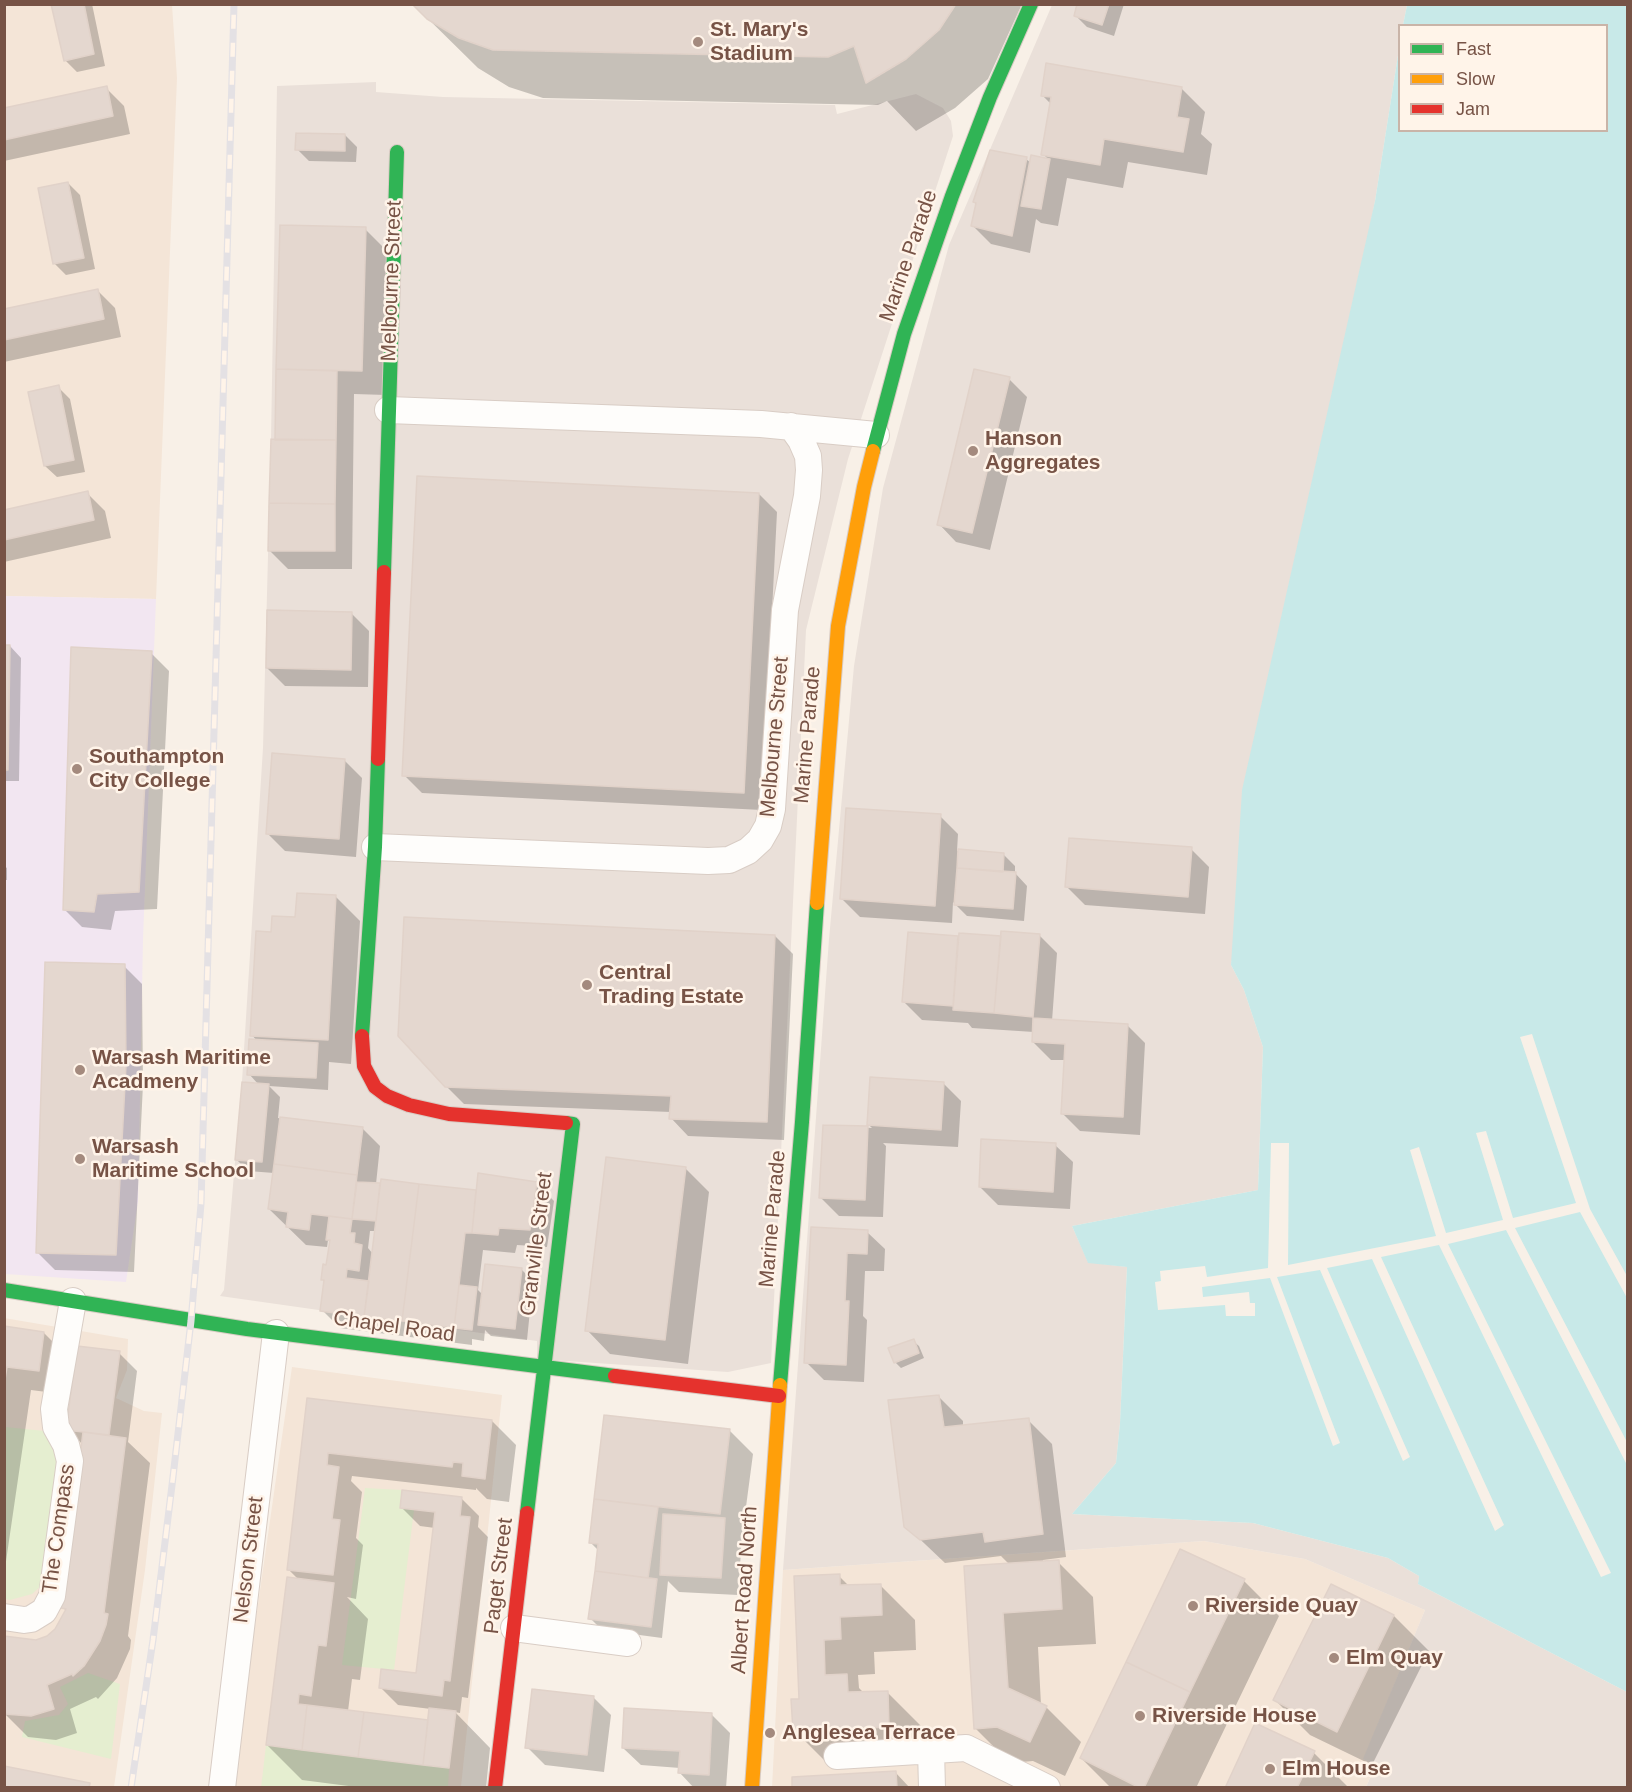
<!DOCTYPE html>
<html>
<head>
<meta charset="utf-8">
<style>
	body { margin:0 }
	#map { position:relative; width:1632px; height:1792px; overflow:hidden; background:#f8f0e7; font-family:Helvetica,sans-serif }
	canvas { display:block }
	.frame { position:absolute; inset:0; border:6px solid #775346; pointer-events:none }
	.legend { position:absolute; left:1398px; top:24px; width:210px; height:108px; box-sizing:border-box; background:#fff4e9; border:2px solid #c9b4a8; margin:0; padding:8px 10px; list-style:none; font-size:18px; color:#775346 }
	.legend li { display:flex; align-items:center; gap:12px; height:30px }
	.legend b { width:30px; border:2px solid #c9b4a8 }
</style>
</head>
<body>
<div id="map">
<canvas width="1632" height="1792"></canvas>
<div class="frame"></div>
<ul class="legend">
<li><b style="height:8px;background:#30b455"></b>Fast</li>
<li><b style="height:8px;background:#ff9f0a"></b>Slow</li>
<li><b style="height:8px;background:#e5322d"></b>Jam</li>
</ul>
</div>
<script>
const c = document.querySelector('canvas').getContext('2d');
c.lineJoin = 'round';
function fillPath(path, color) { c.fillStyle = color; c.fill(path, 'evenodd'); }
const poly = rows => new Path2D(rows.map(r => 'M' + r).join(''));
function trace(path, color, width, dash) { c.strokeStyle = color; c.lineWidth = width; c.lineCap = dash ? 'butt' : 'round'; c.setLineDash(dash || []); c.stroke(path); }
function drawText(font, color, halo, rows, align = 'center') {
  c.font = font + ' Helvetica,sans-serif'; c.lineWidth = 5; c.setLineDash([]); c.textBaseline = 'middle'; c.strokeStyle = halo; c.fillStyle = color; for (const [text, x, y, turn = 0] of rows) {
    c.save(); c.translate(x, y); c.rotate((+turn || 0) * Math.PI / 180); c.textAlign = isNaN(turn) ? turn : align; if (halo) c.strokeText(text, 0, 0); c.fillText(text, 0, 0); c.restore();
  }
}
fillPath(poly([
	[5,5,172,5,177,78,156,599,5,596],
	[4,1318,128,1339,127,1370,116,1398,144,1411,162,1413,145,1570,114,1787,5,1787],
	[292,1367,502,1395,461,1787,234,1788,237,1751],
	[1204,1541,1305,1559,1425,1610,1364,1759,1376,1764,1366,1787,772,1788,783,1570]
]), '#f4e5d7');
fillPath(poly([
	[1052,5,1407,5,1403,25,1400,26,1399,49,1375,201,1231,965,1244,990,1263,1047,1258,1190,1072,1226,1088,1262,1127,1267,1120,1423,1116,1463,1072,1514,1253,1523,1388,1558,1419,1576,1418,1584,1627,1692,1627,1787,1366,1787,1376,1765,1363,1759,1425,1610,1305,1559,1204,1541,783,1570,829,939,854,666,883,488,949,245],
	[376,82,376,92,443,97,835,105,837,114,916,94,943,108,951,121,953,136,848,459,806,630,771,1363,728,1372,537,1359,537,1341,220,1296,224,1290,242,1081,263,748,271,439,277,86]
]), '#eae0d9');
fillPath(poly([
	[4,596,156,599,143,939,138,1201,126,1282,5,1274]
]), '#f2e6f1');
fillPath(poly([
	[5,1427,45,1431,59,1457,44,1583,32,1594,10,1600,5,1599],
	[365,1488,402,1490,400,1508,414,1510,394,1670,342,1665],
	[88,1673,120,1684,111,1759,22,1737,25,1721,59,1715,68,1704,60,1687],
	[266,1745,449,1768,448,1787,261,1788]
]), '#e5eed0');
fillPath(poly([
	[1407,5,1627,5,1627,1692,1418,1584,1419,1576,1388,1558,1253,1523,1072,1514,1116,1463,1120,1423,1127,1267,1088,1263,1072,1226,1258,1190,1263,1047,1244,990,1231,965,1242,790,1375,201,1399,49,1400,130,1606,130,1606,26,1403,25]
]), '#c8e9e8');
fillPath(poly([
	[1532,1034,1590,1209,1627,1276,1627,1298,1580,1212,1515,1228,1627,1442,1627,1465,1506,1230,1448,1244,1611,1573,1601,1577,1439,1245,1381,1257,1504,1525,1495,1531,1372,1259,1327,1268,1410,1457,1403,1461,1320,1270,1277,1277,1340,1443,1333,1446,1270,1278,1202,1287,1203,1297,1249,1292,1250,1303,1255,1303,1255,1316,1226,1316,1225,1305,1158,1310,1155,1282,1161,1281,1160,1271,1205,1266,1207,1277,1268,1268,1271,1143,1289,1143,1288,1265,1436,1236,1410,1150,1419,1147,1446,1233,1503,1220,1476,1133,1486,1131,1513,1218,1576,1203,1520,1037]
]), '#f8f0e7');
fillPath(poly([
	[53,4,92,4,105,66,77,72,65,60],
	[413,4,1022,4,988,79,955,108,916,131,887,101,878,105,543,98,509,87,478,68],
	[1079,4,1124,4,1114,36,1087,27,1075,15],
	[106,88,124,106,130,134,4,161,4,110],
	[1181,88,1205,112,1201,134,1212,144,1207,175,1128,162,1123,188,1067,178,1058,226,1041,223,1036,219,1030,253,991,244,973,226,977,205,974,202,1026,159,1031,163,1049,160,1043,154,1051,104,1042,95],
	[345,135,357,147,356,162,309,161,297,149],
	[68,183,80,195,95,269,66,275,54,263],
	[281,227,365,229,389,253,386,395,354,394,352,569,288,569,270,551,276,441],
	[97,290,115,308,121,337,4,362,4,311],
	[1009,379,1027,397,990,550,956,542,939,524],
	[58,387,70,399,85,472,57,477,45,466],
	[87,493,105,511,111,538,4,562,4,511],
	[759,494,777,512,762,810,422,793,404,775],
	[351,613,369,631,368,687,285,686,267,668],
	[4,646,10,646,21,658,19,781,4,781],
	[151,653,169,671,157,909,115,911,111,930,82,927,64,909],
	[344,760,362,778,356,857,285,851,267,833],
	[940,816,958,834,957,851,1003,854,1015,866,1015,873,1027,886,1024,921,967,916,953,902,952,923,860,917,842,899],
	[1191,849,1209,867,1205,914,1085,905,1067,887],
	[4,866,7,868,7,880,4,880],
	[336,897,360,921,351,1064,329,1062,328,1090,269,1086,280,1097,278,1118,362,1128,380,1146,376,1184,382,1186,382,1181,478,1192,536,1183,554,1201,547,1247,517,1245,515,1253,483,1250,478,1290,483,1295,521,1269,533,1281,527,1340,491,1336,485,1330,484,1341,472,1339,472,1345,340,1328,322,1310,325,1282,323,1280,328,1267,331,1243,328,1240,327,1247,306,1245,269,1209,274,1173,248,1171,236,1159,259,1085,249,1074,257,1041,252,1035,273,934],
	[370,1231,376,1231,373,1254,368,1248],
	[909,934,960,938,1039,935,1057,953,1052,1021,1127,1025,1145,1043,1140,1135,1080,1131,1062,1113,1065,1060,1051,1060,1033,1042,1034,1032,972,1028,968,1023,922,1020,904,1002],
	[775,936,793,954,784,1140,688,1136,671,1118,671,1112,464,1104,446,1086],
	[124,966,142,984,143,1084,134,1272,55,1270,37,1252],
	[943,1083,961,1101,958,1147,883,1143,886,1146,883,1217,839,1216,821,1198,824,1126,872,1128,869,1125],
	[1055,1145,1073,1162,1070,1209,998,1205,980,1187],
	[685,1168,709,1192,688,1364,610,1354,587,1330],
	[813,1229,867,1232,885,1249,884,1271,865,1271,863,1316,867,1320,864,1382,824,1380,806,1362],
	[4,1327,44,1333,68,1357,62,1394,31,1390,4,1575],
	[913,1341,919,1346,924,1358,901,1368,895,1362],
	[119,1353,137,1371,128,1442,150,1463,128,1636,131,1640,130,1649,117,1678,98,1699,96,1697,70,1709,77,1733,56,1740,28,1737,4,1713,37,1642,48,1637,56,1630,66,1611,63,1607,83,1445,68,1429],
	[939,1397,963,1421,963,1426,1028,1420,1052,1444,1066,1557,1043,1560,1043,1563,1058,1562,1093,1597,1096,1644,1038,1647,1041,1705,1046,1707,1081,1742,1065,1776,1033,1761,1010,1763,975,1728,1010,1565,1001,1556,945,1563,906,1526],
	[308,1400,492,1421,516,1445,509,1502,487,1499,476,1488,476,1490,352,1476,351,1481,362,1492,356,1538,363,1545,356,1599,347,1597,368,1619,360,1680,352,1679,348,1711,429,1722,431,1709,398,1705,380,1687,417,1675,435,1528,420,1526,402,1508,461,1498,479,1516,478,1527,488,1537,468,1698,462,1697,460,1713,455,1712,490,1748,486,1788,364,1788,302,1780,267,1745,299,1580,288,1569],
	[605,1416,729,1430,753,1454,742,1537,738,1595,679,1592,668,1581,662,1638,602,1630,590,1618,599,1551,590,1542],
	[839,1576,850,1587,880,1585,915,1620,916,1650,874,1652,875,1674,858,1675,859,1688,864,1693,887,1692,922,1727,924,1762,829,1765,794,1730,801,1700],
	[1244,1581,1279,1616,1196,1788,1111,1788,1081,1758],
	[1331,1586,1394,1616,1429,1651,1372,1765,1310,1735,1275,1700],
	[593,1697,611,1715,604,1772,545,1765,527,1747],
	[712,1715,730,1733,726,1788,694,1788,680,1773,680,1768,641,1765,623,1748],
	[1256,1725,1314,1753,1349,1788,1226,1788],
	[895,1772,910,1788,794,1788]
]), '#0003');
const building = poly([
	[51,4,84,4,94,54,64,61,51,4],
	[412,4,956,4,939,30,906,59,866,83,854,46,828,57,493,50,459,38,427,19,412,4],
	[1077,4,1109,4,1102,25,1074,16,1077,4],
	[1046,63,1182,87,1177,117,1189,119,1183,152,1104,139,1100,165,1041,155,1051,97,1041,96,1046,63],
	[107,86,113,116,4,140,4,108,107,86],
	[296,133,345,134,345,151,295,150,296,133],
	[990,150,1027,157,1012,236,971,226,976,203,973,202,990,150],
	[1031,155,1050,159,1041,209,1021,206,1031,155],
	[68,182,84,258,53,264,38,188,68,182],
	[280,225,366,227,362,371,276,369,280,225],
	[98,289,104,319,4,340,4,309,98,289],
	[276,369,337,371,336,440,275,440,276,369],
	[974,369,1010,377,972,533,937,525,974,369],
	[59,385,74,460,44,466,28,392,59,385],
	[271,439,336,440,335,504,269,503,271,439],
	[417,476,759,493,744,793,402,776,417,476],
	[88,491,94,520,4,540,4,510,88,491],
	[269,503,335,504,335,551,268,551,269,503],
	[267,610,352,612,351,670,266,668,267,610],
	[4,645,10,645,8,770,4,770,4,645],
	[71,647,152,651,139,892,97,894,94,912,63,910,71,647],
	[272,753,345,759,339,839,266,834,272,753],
	[846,808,941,814,935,906,840,899,846,808],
	[1069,838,1192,847,1188,897,1065,887,1069,838],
	[958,849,1004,853,1003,872,957,868,958,849],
	[957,868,1016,872,1013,909,954,905,957,868],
	[297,893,336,895,328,1040,250,1036,256,931,271,932,272,916,295,917,297,893],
	[404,917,775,935,767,1122,669,1119,671,1096,445,1087,398,1036,404,917],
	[1001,931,1040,934,1033,1017,994,1013,1001,931],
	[908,932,958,936,953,1006,902,1002,908,932],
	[959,933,1001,936,994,1013,953,1010,959,933],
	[45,962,125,964,126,1065,116,1255,36,1253,45,962],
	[1033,1018,1128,1024,1123,1117,1061,1114,1065,1044,1032,1042,1033,1018],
	[249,1039,318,1043,316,1078,247,1075,249,1039],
	[870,1077,944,1082,941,1130,867,1125,870,1077],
	[242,1082,269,1084,262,1162,235,1160,242,1082],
	[280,1117,363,1127,357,1175,274,1164,280,1117],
	[823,1125,868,1126,865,1200,819,1198,823,1125],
	[981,1139,1056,1143,1053,1192,979,1187,981,1139],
	[606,1157,686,1167,665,1340,585,1331,606,1157],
	[274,1164,357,1175,352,1219,311,1214,309,1230,286,1227,288,1212,268,1209,274,1164],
	[478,1173,537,1182,530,1230,499,1228,498,1235,472,1233,478,1173],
	[381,1179,419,1184,402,1321,364,1317,381,1179],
	[357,1182,380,1183,376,1221,352,1219,357,1182],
	[419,1184,476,1190,472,1233,465,1233,454,1328,402,1321,419,1184],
	[329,1216,352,1219,350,1233,355,1233,354,1243,362,1245,359,1271,347,1269,346,1278,369,1281,364,1317,320,1311,324,1280,321,1280,323,1264,326,1265,330,1240,326,1240,329,1216],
	[811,1227,868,1230,867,1254,847,1253,845,1301,849,1301,846,1365,804,1363,811,1227],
	[485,1264,522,1268,515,1329,478,1325,485,1264],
	[459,1285,477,1287,472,1330,454,1328,459,1285],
	[4,1326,44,1332,39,1371,7,1367,4,1386,4,1326],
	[914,1339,919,1353,894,1363,888,1348,914,1339],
	[77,1346,120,1351,109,1435,66,1430,77,1346],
	[939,1395,944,1427,1029,1418,1043,1534,985,1542,983,1532,920,1540,904,1527,888,1400,939,1395],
	[307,1398,492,1420,485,1479,462,1476,463,1463,453,1462,452,1467,328,1453,327,1465,339,1467,332,1519,340,1520,333,1575,287,1570,307,1398],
	[604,1415,730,1429,720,1514,594,1499,604,1415],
	[83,1432,126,1438,104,1613,108,1614,106,1625,100,1641,84,1666,73,1676,72,1674,47,1685,54,1709,31,1716,4,1714,4,1636,36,1640,47,1636,55,1629,66,1609,61,1608,83,1432],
	[402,1490,462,1497,460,1516,470,1517,450,1681,444,1680,442,1696,379,1688,381,1669,416,1673,435,1512,400,1508,402,1490],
	[594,1499,658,1507,648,1578,595,1571,598,1544,589,1543,594,1499],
	[663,1514,725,1518,721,1578,660,1575,663,1514],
	[1180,1549,1245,1579,1190,1692,1126,1662,1180,1549],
	[1059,1560,1062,1609,1003,1613,1008,1688,1047,1706,1030,1742,997,1727,974,1729,964,1566,1059,1560],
	[595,1571,657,1579,651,1627,588,1619,595,1571],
	[840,1574,840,1585,881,1584,882,1615,840,1617,841,1639,824,1640,825,1675,847,1674,848,1692,888,1691,889,1727,793,1731,791,1699,799,1699,794,1576,840,1574],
	[287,1577,334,1583,326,1646,318,1645,311,1696,299,1694,298,1704,307,1705,302,1750,266,1745,287,1577],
	[1331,1584,1394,1615,1337,1732,1273,1700,1331,1584],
	[1126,1662,1190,1692,1144,1788,1140,1788,1080,1758,1126,1662],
	[532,1689,594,1696,587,1755,525,1748,532,1689],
	[307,1705,364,1712,358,1757,302,1750,307,1705],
	[429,1708,456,1711,449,1768,423,1765,429,1708],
	[624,1708,712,1713,709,1775,678,1773,680,1751,622,1748,624,1708],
	[364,1712,428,1720,423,1765,358,1757,364,1712],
	[1255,1723,1315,1751,1297,1788,1225,1788,1255,1723],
	[4,1766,90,1783,89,1788,4,1788,4,1766],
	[896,1771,897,1788,792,1788,792,1777,896,1771]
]);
fillPath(building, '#e4d7cf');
trace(building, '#e1d2c9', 1.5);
const street = poly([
	[388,410,761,424,876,435],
	[375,847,708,861,729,860,748,851,760,840,768,826,772,809,785,610,807,496,809,470,808,456,801,440,791,426],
	[4,1617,24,1620,31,1619,44,1611,52,1596,70,1461,66,1445,56,1427,54,1409,73,1301],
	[514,1628,628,1643],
	[931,1750,932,1788],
	[837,1756,966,1748,1047,1788],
	[222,1788,276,1333]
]);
const fast = poly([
	[873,451,904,334,952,196,990,97,1031,4],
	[384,572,397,152],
	[362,1036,375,847,378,759],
	[4,1290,247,1329,615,1376],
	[780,1385,802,1122,817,903],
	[527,1513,573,1124,566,1123]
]);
const slow = poly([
	[817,903,838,626,864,487,873,451],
	[752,1788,780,1385]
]);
const jam = poly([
	[378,759,384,572],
	[362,1036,364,1066,375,1087,387,1096,409,1105,449,1114,566,1123],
	[615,1376,779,1396],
	[495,1788,527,1513]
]);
trace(street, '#d9cdc5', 28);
trace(fast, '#d8cbc3', 16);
trace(slow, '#d8cbc3', 16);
trace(jam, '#d8cbc3', 16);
trace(street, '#fefdfb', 26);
trace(fast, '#30b455', 14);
trace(slow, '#ff9f0a', 14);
trace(jam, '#e5322d', 14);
const rail = poly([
	[131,1788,153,1640,173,1477,191,1321,201,1204,234,4]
]);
trace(rail, '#e4e1e4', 7);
trace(rail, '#fff4e9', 4.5, [14]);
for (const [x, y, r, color] of [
	[698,42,6,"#a48a7e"],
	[973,451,6,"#a48a7e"],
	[77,769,6,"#a48a7e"],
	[587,985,6,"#a48a7e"],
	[80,1070,6,"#a48a7e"],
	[80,1159,6,"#a48a7e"],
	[1193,1606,6,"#a48a7e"],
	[1334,1658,6,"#a48a7e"],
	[1140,1716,6,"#a48a7e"],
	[770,1733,6,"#a48a7e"],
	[1270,1769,6,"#a48a7e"]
]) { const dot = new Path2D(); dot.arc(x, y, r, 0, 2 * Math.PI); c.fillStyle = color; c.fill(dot); trace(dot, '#fff4e9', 2); }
drawText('bold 21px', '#775346', '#fff4e9', [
	["St. Mary's",710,30],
	["Stadium",710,54],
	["Hanson",985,439],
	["Aggregates",985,463],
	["Southampton",89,757],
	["City College",89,781],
	["Central",599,973],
	["Trading Estate",599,997],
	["Warsash Maritime",92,1058],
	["Acadmeny",92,1082],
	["Warsash",92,1147],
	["Maritime School",92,1171],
	["Riverside Quay",1205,1606],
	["Elm Quay",1346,1658],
	["Riverside House",1152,1716],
	["Anglesea Terrace",782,1733],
	["Elm House",1282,1769]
], 'left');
drawText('21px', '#775346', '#fff4e9', [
	["Marine Parade",909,256,-71],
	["Melbourne Street",392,281,-88],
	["Marine Parade",808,735,-85],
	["Melbourne Street",775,737,-85],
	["Marine Parade",773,1219,-85],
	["Granville Street",537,1244,-83],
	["Chapel Road",394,1327,8],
	["The Compass",59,1529,-82],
	["Nelson Street",249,1560,-83],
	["Paget Street",499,1576,-83],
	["Albert Road North",745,1590,-86]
]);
</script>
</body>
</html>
